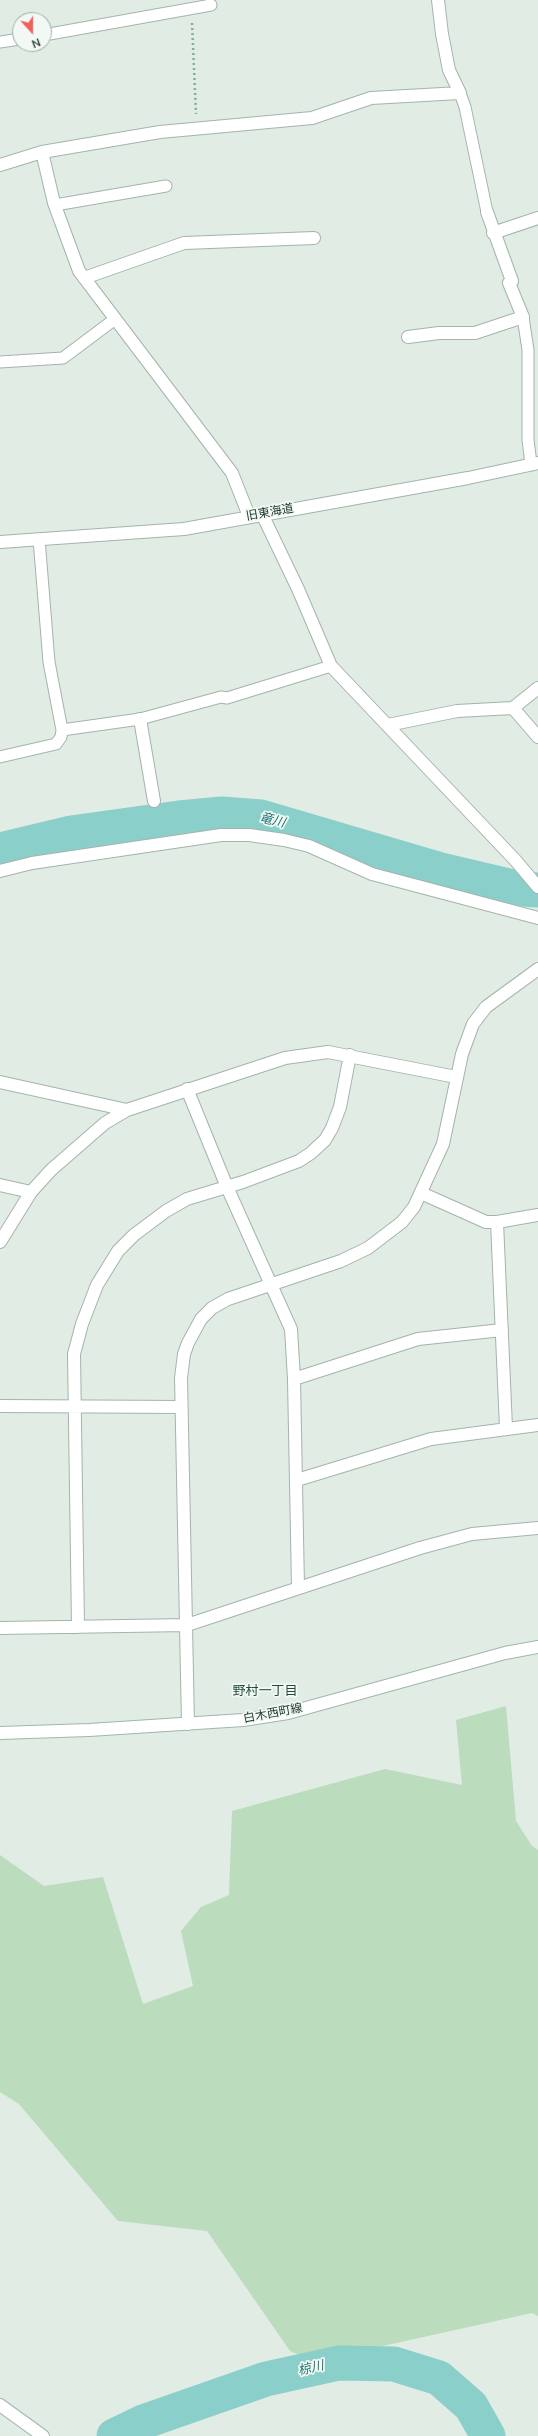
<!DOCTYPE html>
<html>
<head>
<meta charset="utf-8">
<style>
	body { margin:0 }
	#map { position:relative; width:538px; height:2436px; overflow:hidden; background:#e1ece5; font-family:"Nunito Sans",sans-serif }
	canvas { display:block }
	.north { position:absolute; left:12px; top:12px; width:40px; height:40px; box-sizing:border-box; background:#f2f8f4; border:1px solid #9fada5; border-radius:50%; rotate:159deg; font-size:11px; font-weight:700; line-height:16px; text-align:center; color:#223c2f }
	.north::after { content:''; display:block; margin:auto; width:14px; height:18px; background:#ee615d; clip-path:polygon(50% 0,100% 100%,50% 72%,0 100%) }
</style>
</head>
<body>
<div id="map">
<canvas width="538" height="2436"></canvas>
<div class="north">N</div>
</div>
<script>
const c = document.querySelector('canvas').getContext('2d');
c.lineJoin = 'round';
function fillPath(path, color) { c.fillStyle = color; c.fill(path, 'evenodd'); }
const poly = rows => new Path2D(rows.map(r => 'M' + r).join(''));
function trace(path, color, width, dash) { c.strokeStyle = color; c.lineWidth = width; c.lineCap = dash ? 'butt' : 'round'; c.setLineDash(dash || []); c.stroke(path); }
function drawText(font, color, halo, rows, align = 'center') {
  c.font = font + ' "Nunito Sans","Noto Sans JP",sans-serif'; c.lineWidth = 3.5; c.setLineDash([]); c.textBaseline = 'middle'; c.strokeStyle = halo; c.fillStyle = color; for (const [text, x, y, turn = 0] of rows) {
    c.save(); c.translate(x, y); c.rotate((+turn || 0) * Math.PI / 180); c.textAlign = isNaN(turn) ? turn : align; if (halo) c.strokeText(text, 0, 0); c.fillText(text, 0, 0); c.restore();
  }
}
fillPath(poly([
	[506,1706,516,1821,532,1846,538,1850,538,2316,532,2313,315,2361,290,2351,207,2231,118,2221,19,2104,0,2092,0,1855,44,1886,103,1877,143,2004,193,1986,181,1931,201,1907,229,1895,232,1811,385,1769,462,1785,456,1720]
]), '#bbdcbd');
trace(poly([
	[0,850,71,833,179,818,222,814,261,817,441,870,522,889,538,890],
	[114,2436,143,2422,266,2379,339,2363,394,2364,439,2378,471,2406,488,2436]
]), '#8bcfcb', 35);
const lane = poly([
	[44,35,211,5],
	[0,42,20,39],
	[460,93,465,107,487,212],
	[55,205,166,186],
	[523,317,528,350,528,440,531,464],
	[0,362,63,358,115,319],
	[39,539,49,662,62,730],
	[0,757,56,744,61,737,62,730,140,719,221,697,227,698,331,666]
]);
const street = poly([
	[42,152,54,203,79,271,232,473,249,516],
	[0,165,42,152,160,132,312,118,371,98,460,93,449,70,442,34,438,0],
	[493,233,538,218],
	[84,278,184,243,314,238],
	[408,337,439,333,475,333,523,317,509,283,512,281,487,212],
	[262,514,298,589,331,666,516,861,538,887],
	[0,542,184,529,468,478,538,463],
	[538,688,513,708,538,737],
	[140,719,154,801],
	[388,725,457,711,513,708],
	[0,871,32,863,221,835,249,835,284,840,309,846,372,874,538,918],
	[0,1082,127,1110],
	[187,1089,227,1187,291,1329,294,1379,298,1587],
	[0,1185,31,1192],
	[421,1193,486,1222,497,1222,538,1215],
	[497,1222,506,1428],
	[0,1242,31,1192,51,1170,105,1123,127,1110,285,1058,328,1052,456,1077],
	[294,1379,418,1339,502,1330],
	[0,1406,181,1407],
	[297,1480,431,1439,538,1425],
	[78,1627,74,1354,82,1324,97,1285,118,1251,134,1235,166,1211,187,1199,243,1182,299,1161,311,1153,325,1140,332,1128,340,1107,350,1055],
	[0,1628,187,1625,420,1548,472,1534,538,1528],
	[188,1724,181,1378,184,1354,188,1343,201,1319,212,1308,228,1299,341,1261,368,1248,402,1222,414,1207,443,1144,462,1054,473,1024,486,1007,538,969]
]);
const secondary = poly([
	[0,1733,89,1730,243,1720,288,1713,505,1653,538,1647],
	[0,2405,43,2436]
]);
trace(lane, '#a4b4ab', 13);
trace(street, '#a4b4ab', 14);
trace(secondary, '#a0b7aa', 14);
trace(poly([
	[192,23,196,114]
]), '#83ae97', 2.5, [2, 3]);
trace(lane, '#fff', 11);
trace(street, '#fff', 12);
trace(secondary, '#fff', 12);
drawText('12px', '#223c2f', '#f2f8f4', [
	["旧東海道",270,513,-10],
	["白木西町線",273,1714,-11]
]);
drawText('italic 13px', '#1e7672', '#f2f8f4', [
	["竜川",272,821,14],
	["椋川",311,2369,-13]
]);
drawText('13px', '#1f4d38', '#f2f8f4', [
	["野村一丁目",265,1692]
]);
</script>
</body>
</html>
